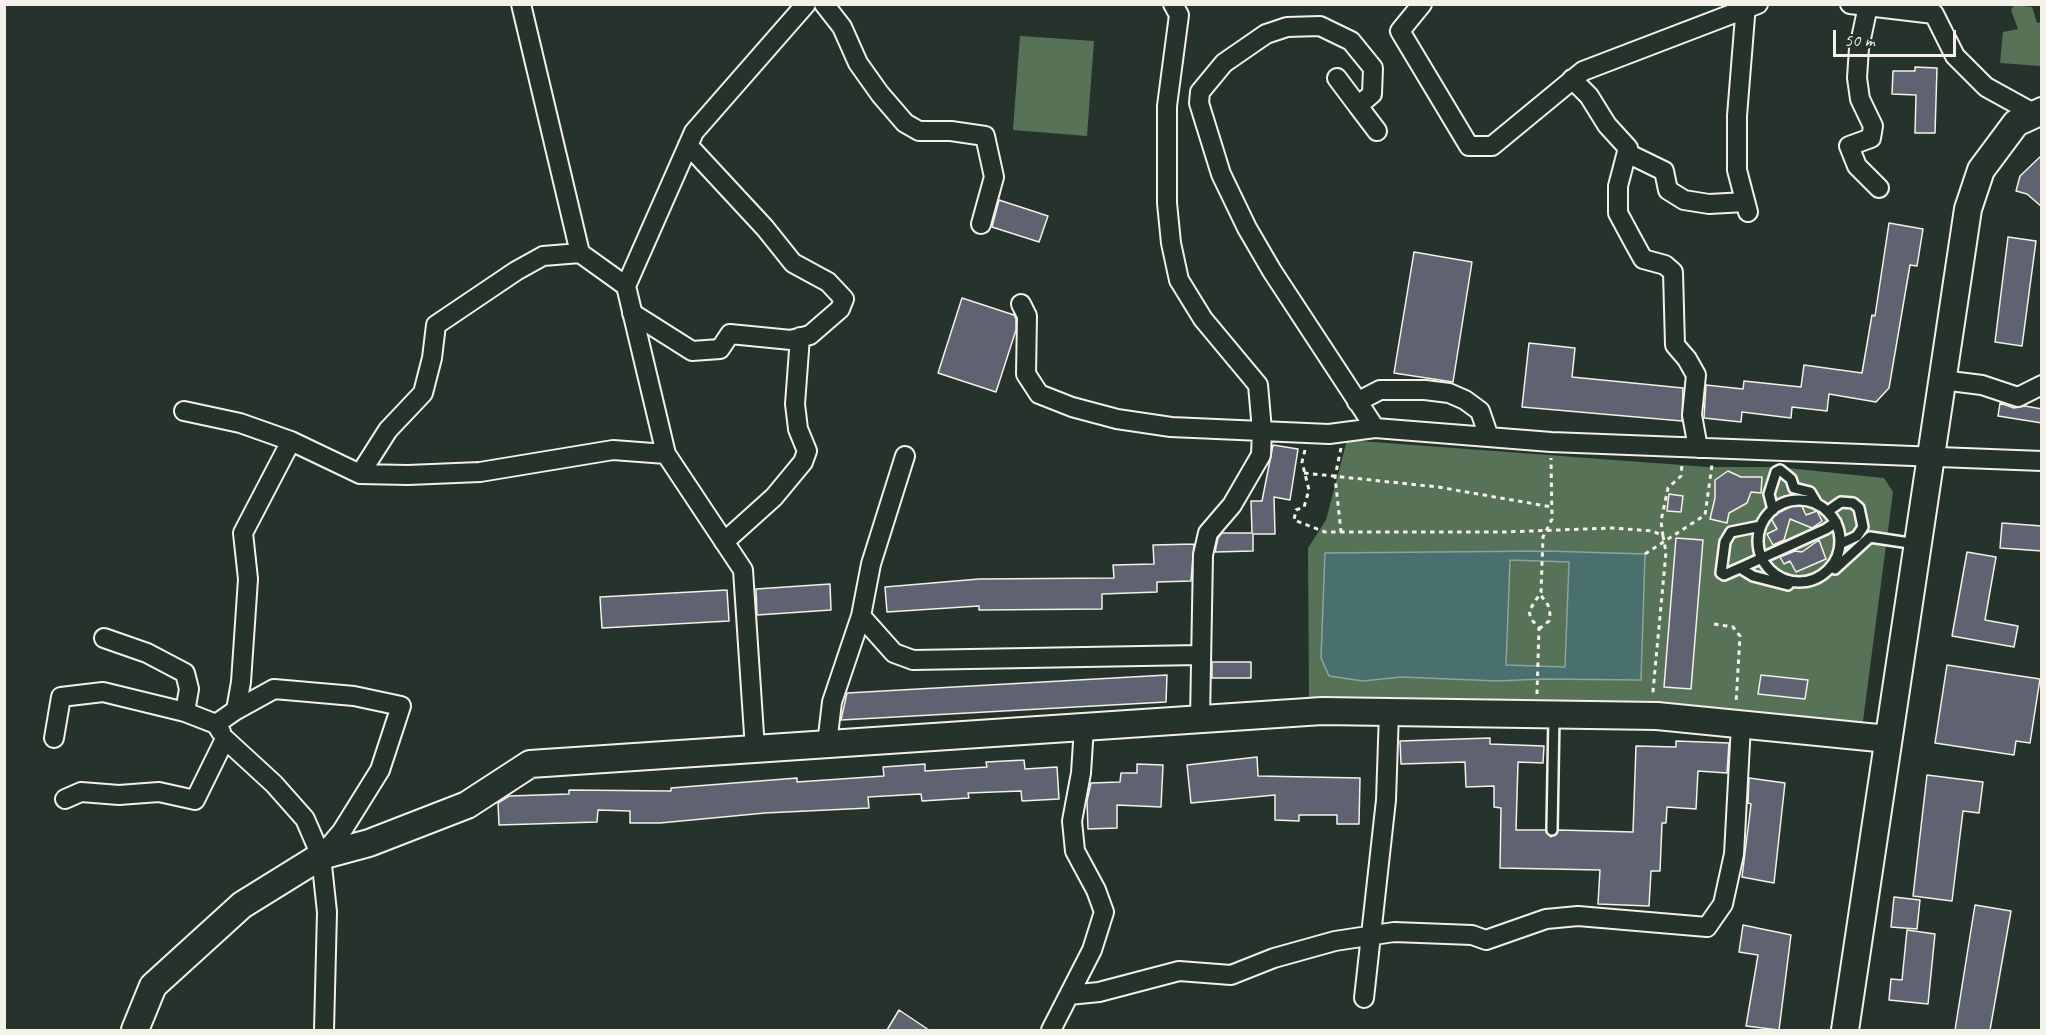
<!DOCTYPE html>
<html>
<head>
<meta charset="utf-8">
<style>
	body { margin:0 }
	#map { position:relative; width:2046px; height:1035px; overflow:hidden; background:#26332d; font-family:Caveat,sans-serif }
	canvas { display:block }
	.frame { position:absolute; inset:0; border:6px solid #f4f1e8; pointer-events:none }
	.scale { position:absolute; left:1833px; top:30px; width:123px; height:27px; box-sizing:border-box; border:3px solid #f4f1e8; border-top:0; padding-left:8px; font-size:18px; line-height:21px; white-space:nowrap; color:#f4f1e8; -webkit-text-stroke:4px #26332d; paint-order:stroke }
</style>
</head>
<body>
<div id="map">
<canvas width="2046" height="1035"></canvas>
<div class="frame"></div>
<div class="scale">50 m</div>
</div>
<script>
const c = document.querySelector('canvas').getContext('2d');
c.lineJoin = 'round';
function fillPath(path, color) { c.fillStyle = color; c.fill(path, 'evenodd'); }
const poly = rows => new Path2D(rows.map(r => 'M' + r).join(''));
function trace(path, color, width, dash) { c.strokeStyle = color; c.lineWidth = width; c.lineCap = dash ? 'butt' : 'round'; c.setLineDash(dash || []); c.stroke(path); }
fillPath(poly([
	[2014,5,2032,7,2037,23,2041,22,2041,66,2000,63,2003,32,2018,29,2011,10],
	[1020,36,1094,41,1087,136,1013,130],
	[1347,440,1708,467,1777,467,1884,478,1893,492,1861,736,1309,699,1308,548,1326,520]
]), '#587258');
const water = poly([
	[1545,551,1645,554,1641,680,1542,679,1498,681,1401,677,1363,681,1329,676,1321,658,1325,553,1545,551],
	[1510,560,1569,562,1565,667,1506,665,1510,560]
]);
fillPath(water, '#4a6f6f');
trace(water, '#8ea39f', 1.5);
const building = poly([
	[1915,67,1937,68,1935,133,1915,133,1916,95,1892,94,1893,71,1915,71,1915,67],
	[2042,155,2042,207,2027,194,2016,191,2020,176,2042,155],
	[999,200,1048,216,1039,242,992,227,999,200],
	[1889,223,1923,229,1917,266,1910,265,1889,388,1876,402,1829,394,1827,411,1792,407,1791,418,1742,412,1741,422,1704,418,1706,385,1743,389,1744,381,1801,387,1804,365,1862,373,1872,315,1875,316,1889,223],
	[2008,237,2036,241,2022,346,1995,342,2008,237],
	[1414,252,1472,262,1453,382,1394,373,1414,252],
	[962,298,1014,315,1016,319,1016,330,996,392,938,373,962,298],
	[1529,343,1575,348,1572,377,1683,388,1682,421,1522,407,1529,343],
	[2000,403,2014,408,2025,406,2042,409,2042,423,1998,416,2000,403],
	[1273,445,1298,449,1290,500,1274,497,1275,534,1253,534,1253,551,1215,552,1218,538,1222,533,1252,533,1251,501,1262,501,1273,445],
	[1728,471,1741,477,1762,477,1761,493,1751,492,1747,503,1729,513,1727,523,1710,519,1715,498,1715,480,1728,471],
	[1669,494,1683,496,1681,512,1667,511,1669,494],
	[1800,502,1806,515,1817,511,1822,521,1812,528,1790,519,1784,540,1773,545,1767,534,1777,529,1770,517,1800,502],
	[2002,523,2042,526,2042,551,2000,548,2002,523],
	[1676,538,1703,540,1691,689,1664,687,1676,538],
	[1819,540,1826,559,1796,572,1790,561,1784,564,1780,557,1795,551,1802,552,1819,540],
	[1194,544,1191,581,1157,582,1157,592,1102,594,1102,609,979,610,979,606,887,612,885,587,979,579,1114,578,1113,565,1154,564,1153,545,1194,544],
	[1967,552,1996,557,1985,620,2018,626,2014,647,1952,636,1967,552],
	[830,584,831,610,757,615,756,589,830,584],
	[727,590,729,621,602,628,600,597,727,590],
	[1212,662,1251,662,1251,678,1212,678,1212,662],
	[1947,665,2040,679,2030,743,2016,741,2014,755,1935,743,1947,665],
	[1167,675,1166,702,841,720,847,693,1167,675],
	[1761,675,1808,680,1805,699,1758,694,1761,675],
	[1490,738,1490,744,1544,746,1543,763,1518,762,1516,830,1545,830,1551,837,1559,830,1633,832,1636,746,1676,747,1676,741,1729,743,1727,773,1698,771,1696,809,1667,807,1666,823,1662,823,1660,871,1651,871,1649,906,1598,904,1600,870,1500,868,1501,808,1494,807,1494,786,1466,787,1465,762,1401,764,1400,741,1490,738],
	[1257,757,1258,776,1360,778,1359,824,1337,824,1337,815,1299,815,1299,821,1275,820,1275,795,1191,803,1187,765,1257,757],
	[1024,760,1025,769,1057,767,1059,799,1022,801,1021,791,968,793,969,798,922,801,921,794,868,797,869,808,765,813,660,823,630,823,630,811,598,810,597,822,499,825,498,803,509,796,569,794,569,790,671,791,671,788,797,778,797,782,884,776,883,767,925,764,925,771,987,767,986,762,1024,760],
	[1137,764,1163,765,1161,807,1117,805,1117,828,1088,829,1087,801,1091,783,1120,782,1121,773,1137,773,1137,764],
	[1927,775,1983,782,1979,813,1963,811,1952,901,1913,896,1927,775],
	[1749,778,1785,783,1774,883,1742,877,1751,804,1748,803,1749,778],
	[1894,897,1920,900,1917,929,1891,927,1894,897],
	[1975,905,2011,911,1990,1030,1955,1030,1975,905],
	[1743,925,1791,935,1779,1030,1746,1026,1758,955,1739,952,1743,925],
	[1907,930,1935,934,1928,1004,1889,1000,1891,979,1902,980,1907,930],
	[899,1010,929,1030,887,1030,899,1010]
]);
fillPath(building, '#5f6371');
trace(building, '#f4f1e8', 1.5);
const lane = poly([
	'1758 541a41 41 0 1 1 82 0a41 41 0 1 1-82 0Z',
	[1773,510,1769,494,1776,472,1780,470,1791,479,1794,488,1810,492,1817,504],
	[1828,511,1841,502,1853,503,1859,508,1863,527,1857,536,1840,544],
	[1761,526,1731,532,1725,542,1721,573,1724,575,1740,568,1826,529,1836,522],
	[1740,568,1753,576,1788,585],
	[1835,569,1870,537,1916,544],
	[1552,830,1554,716]
]);
const street = poly([
	[521,4,580,253,626,286,666,454,743,570,755,749],
	[824,4,842,27,858,63,880,94,905,123,919,131,951,131,985,136,994,177,981,224],
	[1173,4,1179,15,1167,106,1167,203,1171,243,1179,280,1203,319,1258,385,1262,430,1261,455,1232,505,1208,533,1203,555,1200,719],
	[1422,4,1400,31,1469,146,1492,146,1583,71,1758,4],
	[1746,4,1737,116,1737,170,1748,212],
	[1850,4,1934,14,1955,56,1986,87,2035,114],
	[1868,6,1859,48,1857,78,1860,99,1873,126,1871,138,1849,146,1857,166,1879,188],
	[1337,78,1358,106],
	[1572,79,1589,96,1607,125,1628,148,1618,186,1618,213,1632,239,1643,259,1665,265,1673,272,1675,345,1687,359,1696,375,1692,415,1698,448],
	[1377,131,1358,106,1372,94,1373,68,1351,41,1320,26,1287,27,1266,34,1224,63,1200,92,1199,103,1221,174,1247,228,1272,271,1375,428,1551,442,2042,461],
	[1627,153,1664,171,1668,190,1684,200,1709,204,1745,202],
	[626,286,694,132,806,4],
	[1021,304,1027,316,1026,374,1039,394,1072,407,1117,419,1171,427,1329,434,1375,428],
	[632,313,692,351,720,349,730,334,791,340,810,335,840,309,844,299,828,282,793,263,765,228,688,145],
	[1942,380,1982,385,2018,397,2042,385],
	[1357,402,1380,390,1425,390,1449,393,1465,400,1480,411,1489,437],
	[184,411,240,423,291,441,360,474,408,475,480,472,613,450,666,454],
	[360,474,388,430,423,393,432,358,436,325,516,271,543,256,580,253],
	[724,542,774,497,803,462,807,451,798,429,795,404,800,337],
	[861,616,894,653,913,660,1199,655],
	[104,638,147,653,185,673,189,689,185,712],
	[236,710,274,689,354,696,401,706,380,770,342,831,321,856],
	[216,724,236,710,241,682,248,579,243,533,291,441],
	[54,738,61,697,103,692,185,712,216,724,221,732],
	[827,744,832,702,861,616,871,564,905,456],
	[65,799,81,792,119,795,159,792,195,800,225,739,274,784,305,819,321,856,327,912,324,1030],
	[1069,995,1099,992,1179,971,1231,975,1274,958,1335,941,1394,932,1472,935,1486,940,1546,919,1578,916,1707,927,1723,904,1734,854,1741,725],
	[1364,998,1386,800,1389,712],
	[1051,1030,1092,950,1104,912,1096,890,1075,851,1072,821,1081,773,1084,727]
]);
const secondary = poly([
	[135,1030,153,986,242,905,321,856,369,843,467,805,530,764,1322,711,1657,716,1888,739],
	[1845,1030,1968,209,1981,170,2016,123,2042,111]
]);
trace(lane, '#f4f1e8', 14);
trace(street, '#f4f1e8', 22);
trace(secondary, '#f4f1e8', 30);
trace(poly([
	[1341,448,1335,477,1341,532],
	[1305,450,1302,462,1309,490,1304,507,1296,510,1294,520,1325,532,1504,532,1612,528,1653,531,1663,536,1666,552,1653,691,1655,696],
	[1304,473,1438,487,1552,507],
	[1663,536,1661,521,1668,488,1681,476,1682,464],
	[1645,554,1705,515,1712,465],
	[1714,624,1733,627,1740,636,1736,703],
	[1539,629,1549,621,1550,614,1548,605,1540,594],
	[1537,694,1539,628,1531,619,1529,611,1541,592,1543,537,1552,519,1551,458]
]), '#f4f1e8', 3, [4.5, 4.5]);
trace(lane, '#26332d', 9);
trace(street, '#26332d', 18);
trace(secondary, '#26332d', 26);
</script>
</body>
</html>
